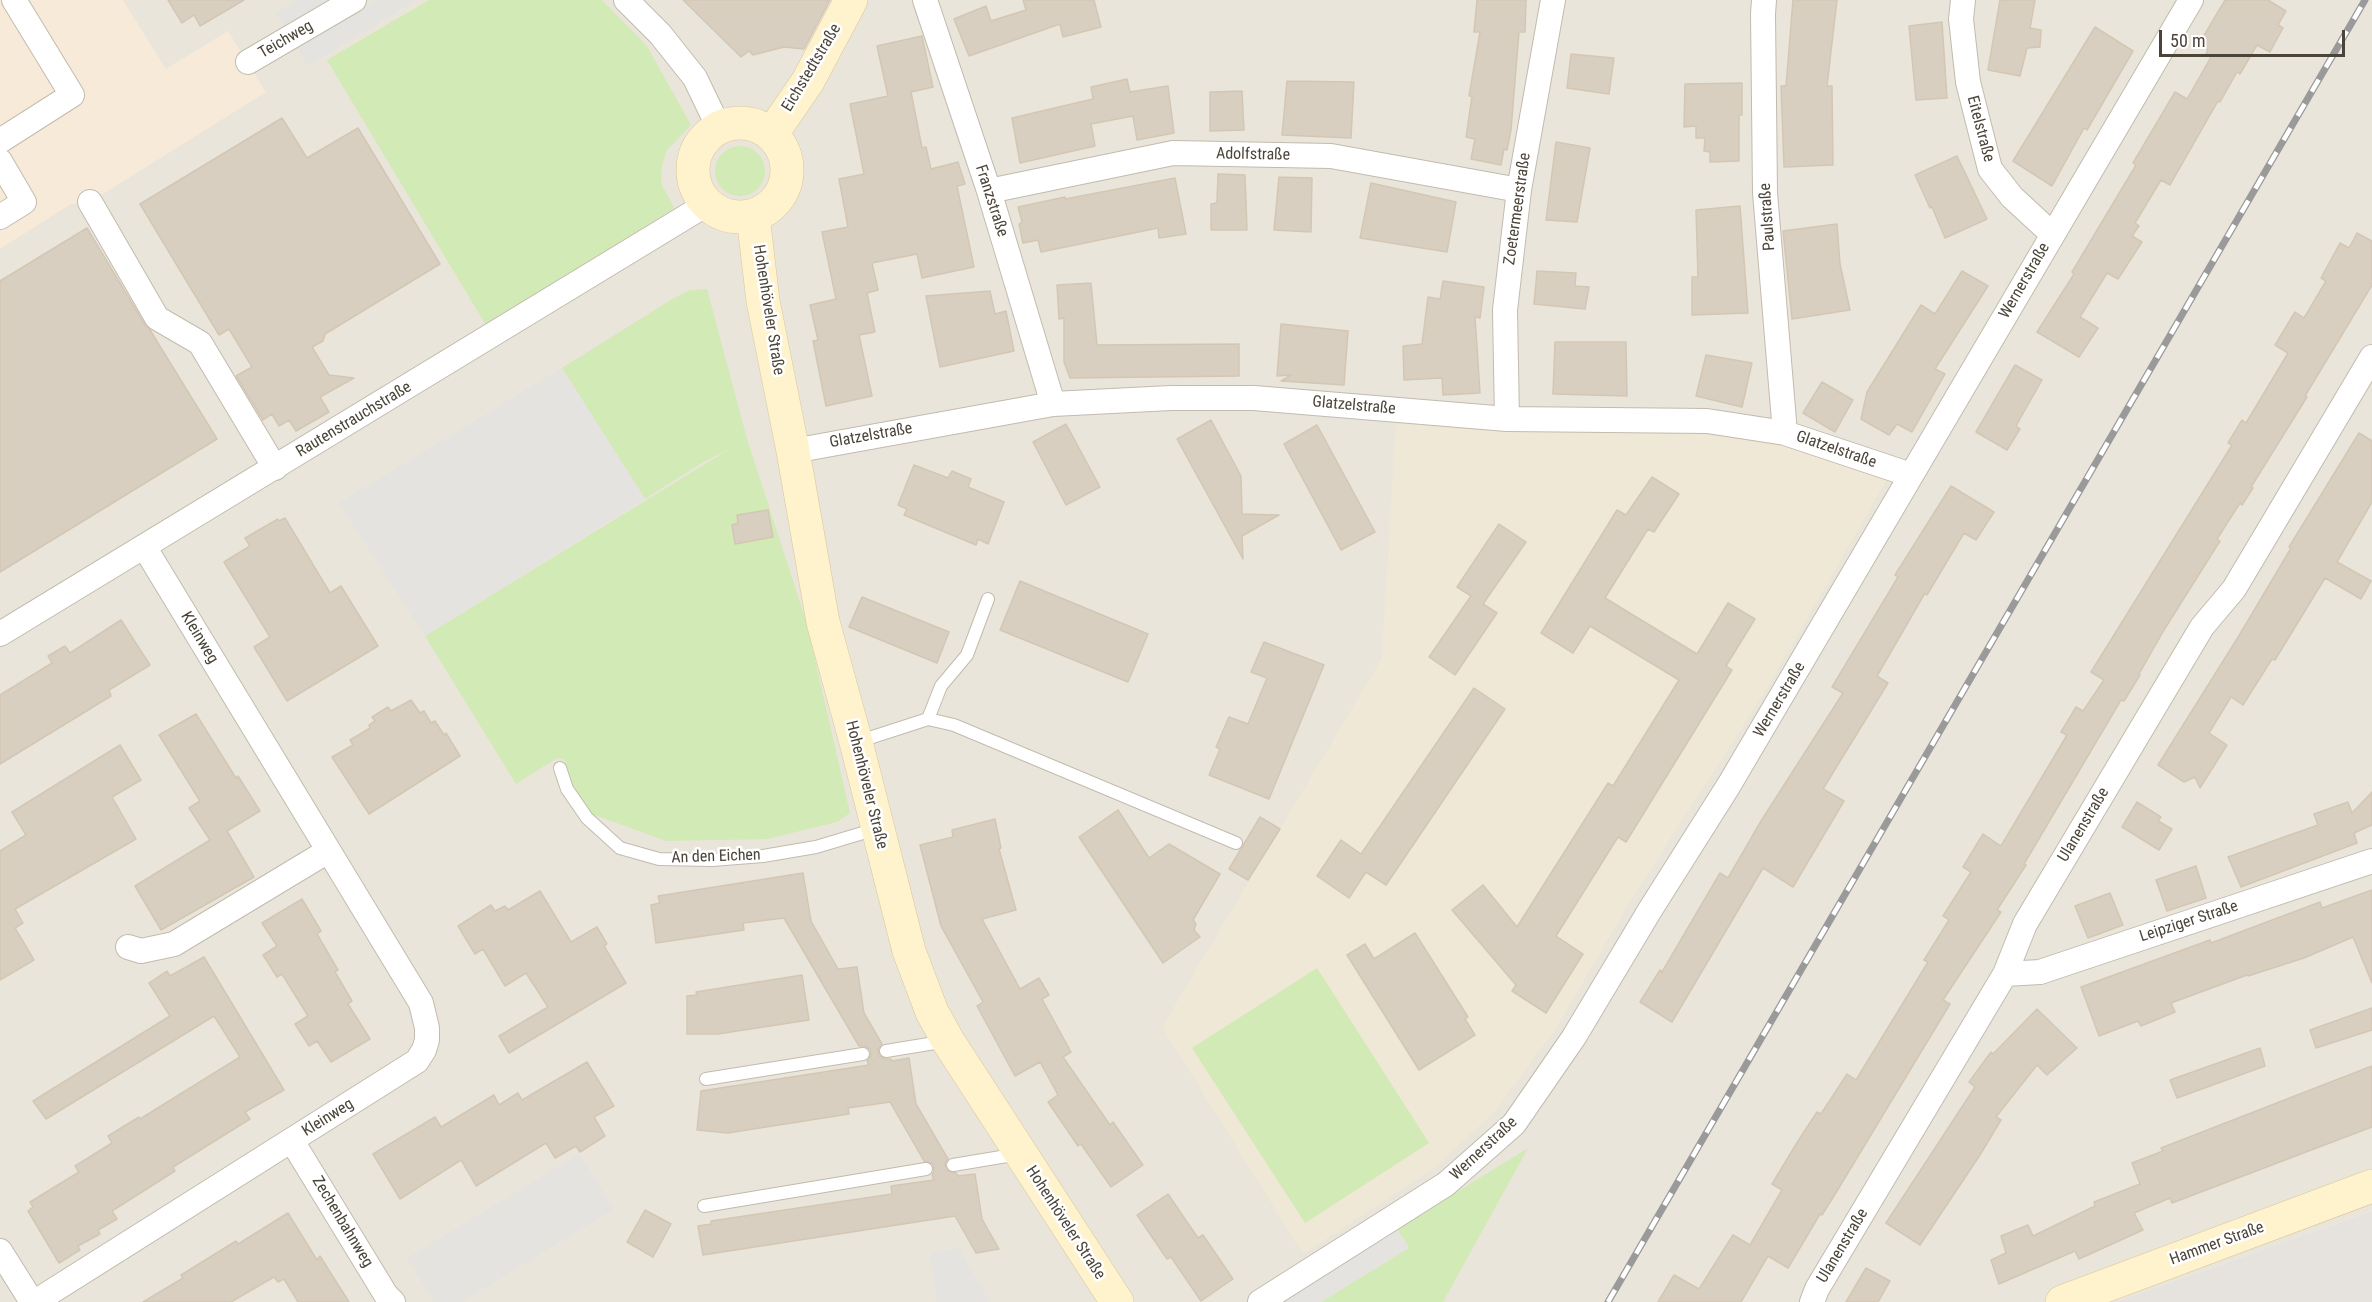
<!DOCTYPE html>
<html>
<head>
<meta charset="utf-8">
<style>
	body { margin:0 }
	#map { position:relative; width:2372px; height:1302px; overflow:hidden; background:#f6f3ec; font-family:"Roboto Condensed",sans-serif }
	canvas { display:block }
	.scale { position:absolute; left:2159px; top:30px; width:186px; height:27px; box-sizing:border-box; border:3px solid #4b4439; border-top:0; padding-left:8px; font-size:18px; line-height:21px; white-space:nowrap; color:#4b4439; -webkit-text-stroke:4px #fff; paint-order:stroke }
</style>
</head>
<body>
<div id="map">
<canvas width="2372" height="1302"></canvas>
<div class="scale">50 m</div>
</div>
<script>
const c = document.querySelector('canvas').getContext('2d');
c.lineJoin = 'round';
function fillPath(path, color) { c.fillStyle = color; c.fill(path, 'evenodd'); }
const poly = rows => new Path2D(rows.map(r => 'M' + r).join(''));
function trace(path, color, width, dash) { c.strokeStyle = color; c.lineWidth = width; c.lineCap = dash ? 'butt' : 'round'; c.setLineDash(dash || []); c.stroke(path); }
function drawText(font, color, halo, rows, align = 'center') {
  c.font = font + ' "Roboto Condensed",sans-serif'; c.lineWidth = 5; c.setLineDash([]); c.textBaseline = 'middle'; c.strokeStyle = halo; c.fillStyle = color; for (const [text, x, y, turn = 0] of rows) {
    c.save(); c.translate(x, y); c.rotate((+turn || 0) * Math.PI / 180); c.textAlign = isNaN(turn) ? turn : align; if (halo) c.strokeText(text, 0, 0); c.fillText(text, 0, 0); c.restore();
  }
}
fillPath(poly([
	[0,0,2372,0,2372,1211,2115,1302,0,1302]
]), '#eae5da');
fillPath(poly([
	[0,0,123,0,166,69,228,31,266,92,90,202,71,204,0,249]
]), '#f7ead8');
fillPath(poly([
	[2372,1211,2372,1302,2115,1302]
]), '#e6e2dd');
fillPath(poly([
	[1396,424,1743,433,1889,476,1763,695,1634,895,1555,1030,1495,1111,1437,1166,1303,1254,1162,1027,1382,658]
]), '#efe8d6');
fillPath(poly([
	[429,0,602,0,647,46,691,125,667,150,662,166,661,183,674,208,487,327,327,60],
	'715 171a25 25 0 1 1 50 0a25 25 0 1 1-50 0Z',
	[707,289,747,439,807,624,850,813,837,822,767,839,666,841,592,814,573,785,564,759,557,758,516,784,425,636,733,447,700,464,645,499,562,368,674,298,690,290],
	[1317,968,1429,1143,1305,1223,1192,1048],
	[1528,1148,1443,1302,1321,1302,1409,1248,1397,1229]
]), '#d2eab5');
fillPath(poly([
	[297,0,330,0,285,28,276,13],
	[376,0,416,0,308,66,297,48],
	[562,368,645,499,425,636,339,503],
	[579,1154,614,1209,462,1302,434,1302,407,1258],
	[1397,1229,1409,1247,1321,1302,1278,1302],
	[959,1248,989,1302,937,1302,930,1253]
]), '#e5e3e0');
const building = poly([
	[168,0,244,0,200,26,194,15,182,23,168,0],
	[683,0,830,0,804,49,784,47,753,55,749,51,741,57,683,0],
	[1023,0,1094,0,1101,27,1063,37,1060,24,969,56,954,19,986,6,991,21,1026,10,1023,0],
	[1477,0,1526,0,1525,32,1519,32,1511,130,1507,150,1504,149,1501,165,1471,159,1475,139,1466,137,1472,96,1469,96,1480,32,1474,32,1477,0],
	[1793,0,1837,0,1827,86,1832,86,1833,165,1784,167,1781,86,1786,86,1793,0],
	[2000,0,2035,0,2030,28,2041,30,2040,47,2027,48,2020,76,1988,70,2000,0],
	[2225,0,2268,0,2286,11,2278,25,2283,28,2270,52,2257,45,2240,74,2237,72,2220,102,2218,101,2170,185,2161,180,2135,223,2139,226,2132,236,2142,242,2118,279,2107,273,2080,317,2098,328,2079,357,2037,332,2074,274,2072,272,2136,165,2133,163,2175,92,2187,99,2211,57,2206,54,2208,50,2199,44,2225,0],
	[1942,22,1947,98,1916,100,1909,26,1942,22],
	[2095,27,2133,51,2087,130,2084,128,2052,186,2013,161,2095,27],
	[922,36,933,87,911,92,922,148,926,147,931,169,958,162,965,184,957,186,974,267,922,278,917,254,872,263,878,290,867,293,875,332,859,335,872,396,826,406,813,341,818,340,810,305,836,299,822,232,848,227,839,179,864,174,850,104,888,96,877,46,922,36],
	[1571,54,1614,58,1609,94,1567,88,1571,54],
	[1127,79,1130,92,1168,86,1174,133,1137,140,1133,116,1091,124,1095,146,1020,163,1012,118,1093,99,1091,87,1127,79],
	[1287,81,1354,82,1351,138,1282,135,1287,81],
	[1742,83,1742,115,1739,115,1739,161,1710,162,1710,152,1704,151,1705,138,1696,138,1696,126,1684,127,1685,84,1742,83],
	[1242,91,1244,130,1210,131,1210,92,1242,91],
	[282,118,307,158,358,128,440,264,325,334,323,341,312,347,329,375,354,378,320,397,329,412,296,431,289,420,279,426,272,414,263,420,236,376,252,367,229,329,219,335,140,204,282,118],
	[1556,142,1590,148,1577,222,1546,220,1556,142],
	[1957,156,1987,219,1945,238,1932,207,1930,208,1915,175,1957,156],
	[1218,174,1245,175,1247,230,1211,230,1211,204,1217,203,1218,174],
	[1279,177,1312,178,1311,232,1274,230,1279,177],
	[1175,178,1186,234,1159,238,1158,228,1041,252,1038,240,1023,243,1019,224,1022,222,1018,207,1065,197,1065,199,1175,178],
	[1371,183,1456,202,1447,252,1360,238,1371,183],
	[1740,206,1748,313,1692,315,1692,277,1698,277,1696,210,1740,206],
	[1837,224,1840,264,1850,310,1792,319,1783,231,1837,224],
	[87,228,145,325,150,330,217,439,0,572,0,281,87,228],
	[2357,233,2372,241,2372,285,2305,396,2307,397,2251,487,2253,488,2242,505,2240,503,2217,539,2220,541,2164,630,2139,674,2140,675,2124,701,2121,700,2024,864,2026,865,1997,910,2001,912,1943,1000,1950,1004,1837,1191,1822,1215,1820,1214,1788,1268,1768,1256,1741,1302,1658,1302,1674,1275,1699,1289,1733,1235,1750,1245,1782,1190,1772,1184,1798,1141,1817,1112,1821,1114,1847,1074,1856,1080,1928,962,1924,960,1949,920,1943,916,1971,872,1963,867,1983,834,2001,846,2067,735,2061,732,2076,707,2083,711,2104,680,2091,672,2232,445,2228,443,2242,420,2246,423,2288,353,2275,345,2295,312,2304,318,2326,281,2321,278,2340,243,2349,248,2357,233],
	[1537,271,1576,273,1575,286,1589,287,1585,309,1534,304,1537,271],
	[1962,271,1988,286,1935,369,1945,374,1912,432,1897,424,1889,435,1861,419,1867,392,1921,305,1935,314,1962,271],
	[1443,281,1484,287,1480,318,1475,317,1480,393,1443,395,1442,378,1404,380,1403,346,1422,344,1428,297,1440,299,1443,281],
	[1091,283,1097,345,1239,344,1239,376,1070,378,1064,362,1064,318,1059,319,1057,285,1091,283],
	[990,291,995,314,1006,311,1014,351,940,367,926,296,990,291],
	[1281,324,1348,331,1344,385,1281,381,1291,375,1277,376,1281,324],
	[1555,342,1626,342,1627,396,1553,394,1555,342],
	[1706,355,1752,363,1742,407,1696,396,1706,355],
	[2015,365,2042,380,2016,426,2020,429,2007,450,1976,432,2015,365],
	[1822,382,1853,400,1835,432,1803,413,1822,382],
	[1211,420,1241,476,1242,514,1279,515,1242,536,1243,559,1177,439,1211,420],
	[1066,424,1100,487,1066,505,1033,442,1066,424],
	[1317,425,1375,532,1341,550,1284,444,1317,425],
	[2359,433,2372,441,2372,502,2337,562,2371,581,2361,599,2325,578,2275,660,2272,659,2243,705,2231,697,2209,733,2227,745,2200,788,2195,777,2184,782,2158,765,2240,634,2291,548,2289,547,2359,433],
	[914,465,948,478,952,471,971,479,968,487,1004,502,988,544,978,539,976,545,904,515,907,509,898,505,914,465],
	[1652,477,1679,494,1654,532,1648,529,1605,598,1697,654,1728,603,1755,619,1726,666,1732,670,1626,842,1618,837,1556,936,1583,954,1546,1013,1512,991,1516,985,1452,910,1483,885,1517,927,1608,783,1613,786,1679,680,1590,626,1573,653,1541,633,1617,510,1626,515,1652,477],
	[1951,486,1994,512,1976,540,1964,533,1927,595,1925,593,1877,676,1888,683,1823,789,1844,801,1793,887,1763,868,1672,1022,1640,1002,1660,970,1662,972,1720,873,1728,878,1761,821,1843,693,1832,687,1898,577,1895,575,1951,486],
	[768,510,773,537,735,544,732,525,738,523,737,515,768,510],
	[285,518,330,593,341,586,378,646,287,701,254,647,270,637,224,562,250,546,245,538,278,519,279,521,285,518],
	[1499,524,1526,542,1483,604,1497,613,1455,675,1429,657,1471,596,1457,587,1499,524],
	[1020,581,1148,634,1128,682,1000,630,1020,581],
	[862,597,949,632,937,663,849,627,862,597],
	[121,620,150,665,109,690,111,696,0,764,0,695,52,663,48,656,65,646,70,653,121,620],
	[1264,642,1324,665,1269,799,1209,775,1220,749,1216,747,1229,717,1248,724,1267,678,1251,672,1264,642],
	[1474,688,1505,709,1386,885,1366,872,1349,898,1317,876,1341,840,1361,854,1474,688],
	[411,700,420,713,424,711,431,723,435,721,444,735,446,733,460,756,369,814,332,757,353,745,350,740,370,728,369,725,375,721,372,717,388,707,391,711,411,700],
	[196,714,236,778,238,776,260,811,227,831,254,877,161,930,135,886,210,840,189,808,200,801,159,735,196,714],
	[120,745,141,780,112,797,136,839,15,909,23,923,15,928,34,960,0,980,0,851,26,835,12,812,120,745],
	[2372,792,2372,825,2354,833,2357,843,2241,887,2228,857,2318,825,2314,814,2348,802,2352,813,2372,792],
	[2137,802,2161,817,2158,821,2172,829,2159,850,2122,827,2137,802],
	[1118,810,1149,858,1169,844,1220,874,1193,920,1196,924,1194,930,1200,937,1163,963,1079,837,1118,810],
	[1260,817,1280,829,1248,880,1229,869,1260,817],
	[995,819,1001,848,999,849,1016,910,982,919,1020,989,1039,978,1049,995,1042,999,1071,1052,1063,1057,1110,1125,1113,1122,1143,1165,1111,1187,1081,1144,1078,1146,1048,1102,1058,1095,1040,1062,1015,1076,977,1006,983,1002,941,926,920,845,953,837,952,830,995,819],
	[2196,866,2206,898,2167,911,2156,880,2196,866],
	[803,873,811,921,838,969,857,967,864,1013,882,1044,878,1049,879,1056,884,1059,891,1059,892,1061,909,1058,916,1104,948,1159,945,1163,946,1170,956,1173,958,1176,975,1174,982,1219,999,1249,976,1253,955,1216,703,1255,698,1226,711,1224,711,1221,892,1194,891,1186,934,1180,932,1175,934,1171,933,1164,924,1161,890,1102,848,1108,849,1114,766,1127,728,1133,697,1130,701,1091,869,1065,867,1061,871,1056,870,1049,865,1046,859,1046,784,918,743,923,744,930,656,943,651,905,660,903,658,896,803,873],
	[2372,890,2372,983,2353,937,2304,958,2248,976,2247,975,2171,1003,2175,1012,2141,1026,2138,1021,2099,1036,2081,987,2210,940,2211,943,2320,902,2322,908,2372,890],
	[540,891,571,942,597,927,607,944,604,946,626,983,509,1053,499,1036,548,1007,526,973,505,986,483,949,475,954,458,926,491,905,495,911,505,906,508,910,540,891],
	[2110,893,2123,925,2088,938,2075,906,2110,893],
	[302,899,321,931,317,934,338,970,335,972,352,1001,348,1004,370,1039,331,1062,317,1041,309,1046,295,1024,308,1016,282,974,277,977,263,955,277,946,262,923,302,899],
	[1415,933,1468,1017,1465,1019,1475,1035,1419,1070,1347,955,1365,944,1374,959,1415,933],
	[204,957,284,1090,245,1112,250,1119,173,1167,175,1171,112,1211,117,1219,98,1230,100,1234,78,1246,80,1250,59,1263,28,1211,33,1207,30,1202,79,1172,75,1166,112,1143,108,1136,139,1117,140,1119,240,1057,214,1016,46,1119,33,1101,170,1016,149,983,167,971,170,976,204,957],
	[802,975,809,1020,718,1034,687,1034,687,996,697,995,696,992,802,975],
	[2372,1008,2372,1030,2316,1048,2310,1030,2372,1008],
	[2037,1009,2077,1048,2047,1075,2037,1065,1996,1117,2001,1120,1980,1155,1920,1245,1886,1223,1975,1087,1969,1082,1991,1052,1993,1054,2037,1009],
	[2260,1048,2265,1066,2177,1098,2170,1080,2260,1048],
	[587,1062,614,1106,594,1117,605,1136,580,1152,576,1146,555,1158,546,1143,476,1186,461,1160,400,1199,373,1154,435,1117,441,1127,494,1095,499,1105,518,1093,522,1100,587,1062],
	[2372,1066,2372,1127,2172,1203,2170,1198,2134,1213,2143,1230,2079,1259,2075,1251,1999,1284,1991,1260,2006,1253,2001,1236,2028,1225,2033,1236,2095,1206,2094,1202,2140,1184,2132,1163,2163,1151,2161,1148,2372,1066],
	[1168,1194,1198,1238,1203,1235,1233,1279,1201,1301,1171,1257,1167,1259,1137,1215,1168,1194],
	[645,1210,671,1224,653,1257,627,1242,645,1210],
	[288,1213,317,1260,320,1256,349,1302,298,1302,284,1279,278,1282,274,1277,231,1302,143,1302,183,1278,181,1275,236,1241,238,1244,288,1213],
	[1866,1268,1890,1281,1878,1302,1846,1302,1866,1268]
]);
fillPath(building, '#d8cfc1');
trace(building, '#d3c7b4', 1.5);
const lane = poly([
	[928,719,941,686,967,655,988,599],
	[857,742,928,719,954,725,1236,843],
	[560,768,567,789,587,818,620,848,659,859,712,860,763,856,816,847,876,829],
	[886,1051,947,1041],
	[706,1079,863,1054],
	[953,1165,1019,1154],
	[704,1206,926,1169]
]);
const street = poly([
	[626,0,660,34,695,78,719,128],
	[925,0,989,191,1053,404],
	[1764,0,1763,14,1765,193,1785,433],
	[1963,0,1961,19,1968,82,1990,169,2012,197,2052,234],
	[248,62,354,0],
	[0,141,72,95,14,0],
	[0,161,24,202,0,217],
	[989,191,1173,153,1331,156,1519,190],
	[90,202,157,318,200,343,275,468],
	[1507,419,1505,310,1519,190,1553,0],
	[793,451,1053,404,1171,398,1254,398,1507,419,1707,421,1785,433,1911,475],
	[0,634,707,204],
	[128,947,141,951,174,944,328,851],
	[2005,974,2040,972,2372,861],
	[292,1141,386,1295,393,1302],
	[0,1251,32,1302],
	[35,1302,417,1061,424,1050,427,1040,427,1028,421,1003,145,548],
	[1260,1302,1446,1184,1514,1124,1574,1037,1650,910,1729,785,2191,0],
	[1812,1302,1817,1289,2005,974,2025,924,2202,627,2234,589,2372,357]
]);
const secondary = poly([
	'693 170a47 47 0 1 1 94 0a47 47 0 1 1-94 0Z',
	[771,135,808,81,851,0],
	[753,216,763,301,793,451,823,622,856,742,909,951,932,1012,948,1041,1117,1302],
	[2062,1302,2372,1186]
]);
trace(lane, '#c2bbae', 14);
trace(street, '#c2bbae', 26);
trace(secondary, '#d6c79b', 34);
trace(lane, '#fff', 12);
trace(street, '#fff', 24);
trace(secondary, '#fff3cd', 33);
const rail = poly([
	[1608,1302,2365,0]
]);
trace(rail, '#9a9a9a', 7);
trace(rail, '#fff', 4.5, [14]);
drawText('16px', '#4b4439', '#fff', [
	["Teichweg",286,40,-30],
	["Eichstedtstraße",812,68,-59],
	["Eitelstraße",1980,129,75],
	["Adolfstraße",1253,155,1],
	["Franzstraße",991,201,72],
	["Zoetermeerstraße",1518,209,-82],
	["Paulstraße",1768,217,-94],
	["Wernerstraße",2025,281,-60],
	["Hohenhöveler Straße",768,310,81],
	["Glatzelstraße",1354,406,5],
	["Rautenstrauchstraße",354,420,-31],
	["Glatzelstraße",871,436,-10],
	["Glatzelstraße",1836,450,19],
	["Kleinweg",199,638,59],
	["Wernerstraße",1780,700,-59],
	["Hohenhöveler Straße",866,785,76],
	["Ulanenstraße",2084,825,-59],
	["An den Eichen",716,857,-2],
	["Leipziger Straße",2189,922,-18],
	["Kleinweg",328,1118,-32],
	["Wernerstraße",1484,1149,-43],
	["Zechenbahnweg",342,1222,59],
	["Hohenhöveler Straße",1065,1223,57],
	["Hammer Straße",2217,1244,-20],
	["Ulanenstraße",1843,1246,-59]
]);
</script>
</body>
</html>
